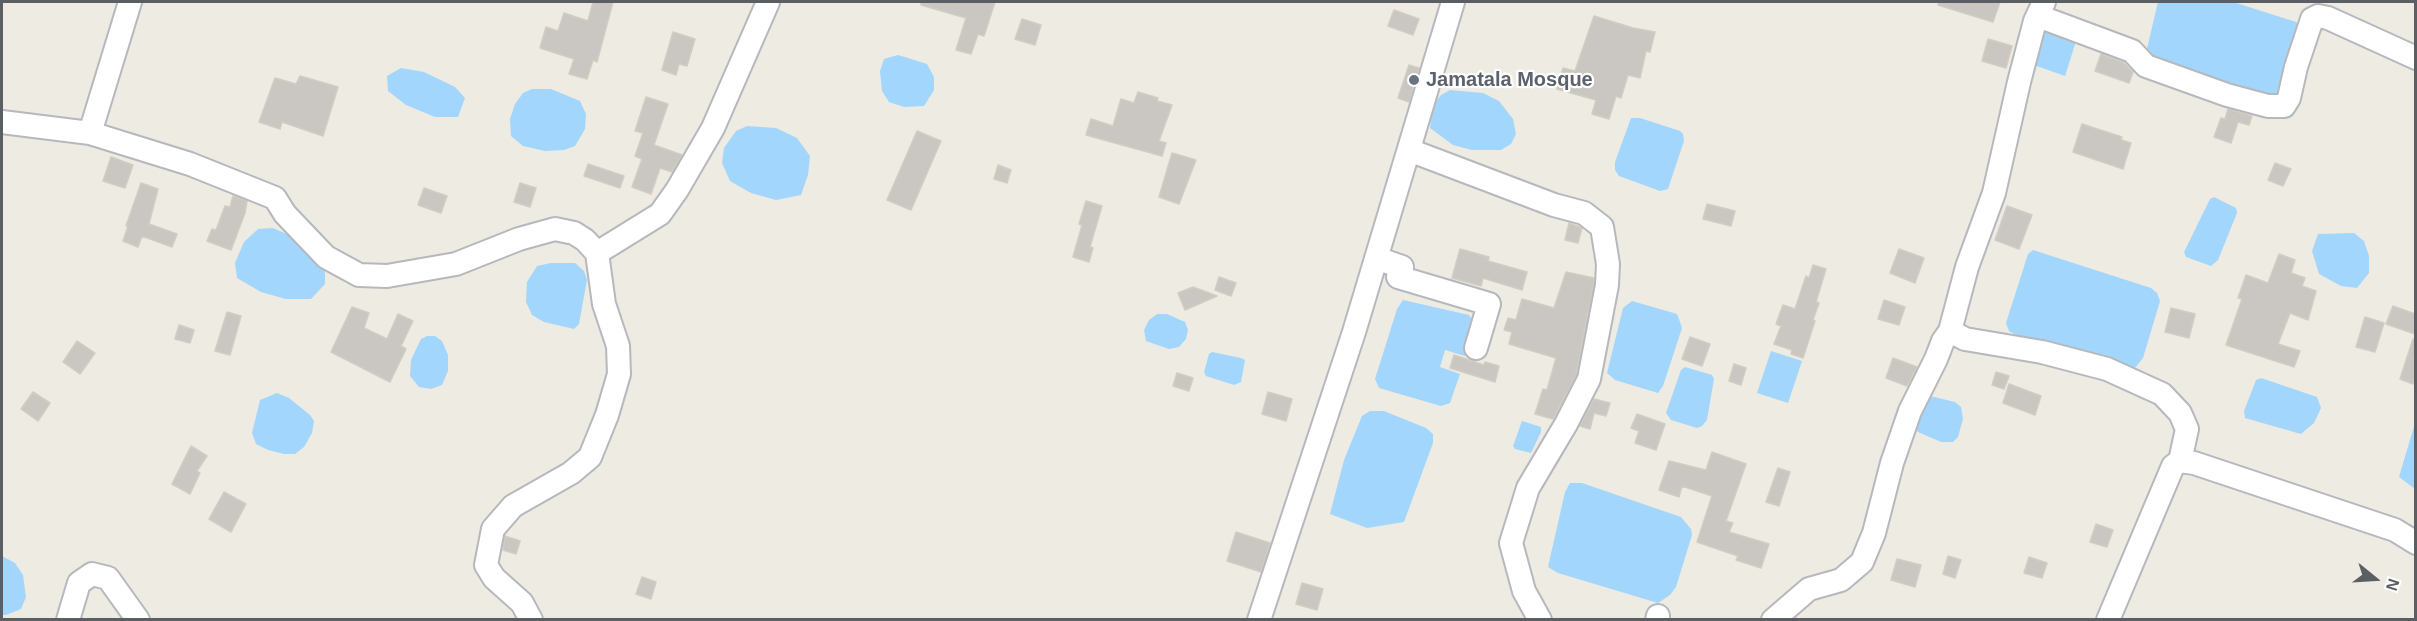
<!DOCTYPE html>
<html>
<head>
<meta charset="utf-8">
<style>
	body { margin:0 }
	#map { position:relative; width:2417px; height:621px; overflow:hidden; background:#edebe2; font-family:Helvetica,sans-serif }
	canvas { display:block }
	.frame { position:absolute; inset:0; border:3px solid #5b5e63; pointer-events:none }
	.north { position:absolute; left:2345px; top:549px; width:60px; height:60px; -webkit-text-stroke:4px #fff; paint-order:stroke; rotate:108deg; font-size:16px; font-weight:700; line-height:24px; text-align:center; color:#5b5e63 }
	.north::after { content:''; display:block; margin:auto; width:21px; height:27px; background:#5b5e63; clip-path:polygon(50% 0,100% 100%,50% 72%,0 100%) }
</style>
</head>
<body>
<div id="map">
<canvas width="2417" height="621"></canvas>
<div class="frame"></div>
<div class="north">N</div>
</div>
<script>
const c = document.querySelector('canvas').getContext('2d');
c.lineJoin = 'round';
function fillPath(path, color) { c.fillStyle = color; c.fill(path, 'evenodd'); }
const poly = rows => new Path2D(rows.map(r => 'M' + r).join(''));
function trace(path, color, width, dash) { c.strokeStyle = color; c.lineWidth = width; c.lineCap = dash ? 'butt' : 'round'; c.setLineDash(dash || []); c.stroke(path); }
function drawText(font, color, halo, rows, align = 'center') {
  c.font = font + ' Helvetica,sans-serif'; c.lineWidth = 4.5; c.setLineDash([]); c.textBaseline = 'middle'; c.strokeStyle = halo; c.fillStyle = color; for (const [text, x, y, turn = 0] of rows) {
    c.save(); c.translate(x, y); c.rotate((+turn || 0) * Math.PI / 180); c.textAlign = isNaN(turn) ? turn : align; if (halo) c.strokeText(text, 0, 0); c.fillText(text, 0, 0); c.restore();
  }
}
fillPath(poly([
	[2158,2,2233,2,2296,22,2302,28,2277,101,2145,57],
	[2044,24,2078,35,2065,76,2031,64],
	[898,55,927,64,934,77,934,90,924,106,904,107,889,102,882,91,880,71,884,59],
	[401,68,424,72,455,87,465,98,458,117,435,117,406,105,388,91,387,76],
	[532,89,551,89,580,101,586,114,585,129,575,146,564,150,545,151,523,146,511,136,510,119,515,104,523,93],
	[1450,90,1483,93,1499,101,1513,119,1516,134,1511,144,1501,150,1472,150,1453,145,1430,128,1432,112,1437,100,1441,95],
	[1631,118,1640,118,1680,131,1683,134,1684,141,1668,189,1660,191,1619,176,1615,170,1615,162],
	[747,126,776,128,797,138,810,156,808,175,801,195,776,200,751,193,730,181,722,163,724,148,736,131],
	[2214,197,2236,208,2237,213,2218,260,2211,266,2186,257,2184,252,2210,199],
	[273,228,289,235,318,260,325,271,325,284,311,299,286,299,261,292,237,278,235,263,244,242,258,229],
	[2354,233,2364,241,2369,256,2369,273,2357,288,2341,286,2319,274,2312,251,2318,234],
	[2033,250,2151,288,2157,293,2160,301,2143,358,2135,368,2125,370,2016,335,2009,331,2006,323,2028,254],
	[551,263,575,263,584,271,587,280,579,324,574,329,544,322,532,315,526,302,527,282,537,266],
	[1403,300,1469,315,1475,324,1465,356,1445,350,1440,367,1460,374,1450,403,1441,406,1379,388,1375,379,1397,309],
	[1632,301,1677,314,1679,319,1682,328,1663,386,1658,393,1615,380,1607,373,1623,308],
	[1157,314,1167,314,1185,322,1188,330,1186,339,1179,347,1169,349,1146,341,1144,330,1149,320],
	[427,336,435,336,442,341,448,355,448,371,442,385,431,389,419,387,410,376,411,360,421,339],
	[1771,351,1802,361,1788,403,1757,393],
	[1212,352,1241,358,1245,360,1241,382,1234,385,1206,376,1204,372,1209,354],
	[1685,367,1712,375,1714,379,1707,420,1702,426,1697,428,1671,420,1666,413,1681,370],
	[2261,378,2317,397,2321,408,2314,423,2301,434,2245,418,2244,411,2256,380],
	[277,393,289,398,310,415,314,421,312,433,304,447,295,454,284,454,268,450,256,444,252,433,260,400],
	[1930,396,1955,402,1961,407,1963,419,1958,437,1953,442,1941,442,1918,432,1913,425],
	[1370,411,1384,411,1426,428,1433,434,1433,443,1404,522,1367,528,1330,514,1344,460,1362,416],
	[1522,421,1541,427,1541,432,1531,453,1515,449,1513,446],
	[2415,423,2416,489,2415,489,2399,477],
	[1570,483,1582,483,1681,517,1691,529,1692,535,1676,587,1670,595,1658,603,1558,573,1548,567,1565,492],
	[2,556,15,563,23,575,26,597,21,609,6,615,2,615]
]), '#a3d6fd');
const building = poly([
	[593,2,613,2,597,62,593,60,587,79,569,74,574,59,540,48,546,27,558,31,564,13,588,21,593,2],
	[921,2,995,2,984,36,978,34,971,54,956,50,966,18,921,5,921,2],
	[1939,2,2000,2,1993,22,1938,5,1939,2],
	[1394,10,1419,19,1413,35,1388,26,1394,10],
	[1594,16,1633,28,1655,32,1650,52,1646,51,1640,78,1628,75,1621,98,1616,96,1609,119,1592,114,1596,100,1557,89,1563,68,1575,71,1594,16],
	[1022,19,1041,25,1035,45,1015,39,1022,19],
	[673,32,695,39,687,66,679,64,676,75,662,70,673,32],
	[1988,39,2012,46,2006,68,1982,61,1988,39],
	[2101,54,2124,63,2133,72,2129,83,2095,71,2101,54],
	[1409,65,1419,68,1409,102,1398,98,1409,65],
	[300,76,338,87,323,136,282,122,280,129,259,122,275,78,296,84,300,76],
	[1138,92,1158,98,1157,101,1172,105,1159,141,1166,143,1162,156,1086,135,1091,119,1113,126,1121,99,1134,103,1138,92],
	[646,97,668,104,654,145,682,155,672,172,660,168,651,194,632,187,642,159,635,156,643,133,635,131,646,97],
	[2228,109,2252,116,2249,125,2238,122,2231,143,2214,137,2221,118,2225,119,2228,109],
	[2082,124,2122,137,2121,140,2131,143,2123,169,2073,152,2082,124],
	[917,131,941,141,911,210,887,200,917,131],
	[1172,153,1196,160,1179,204,1159,197,1172,153],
	[111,157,133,165,125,188,103,181,111,157],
	[2275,163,2291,169,2283,186,2268,180,2275,163],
	[588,164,624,176,620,188,584,176,588,164],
	[998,165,1011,170,1007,183,994,179,998,165],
	[141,183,158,189,149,224,177,234,172,247,142,236,138,247,123,241,128,226,126,226,141,183],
	[520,183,536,188,530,207,514,202,520,183],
	[424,188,447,196,441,213,418,205,424,188],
	[233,196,247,201,245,213,231,250,207,241,212,229,216,230,225,206,230,207,233,196],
	[1086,201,1102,206,1090,247,1093,248,1089,262,1073,257,1082,225,1079,224,1086,201],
	[1707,204,1735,211,1731,226,1703,219,1707,204],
	[2007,206,2032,215,2019,249,1995,240,2007,206],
	[1569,223,1582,228,1578,243,1565,240,1569,223],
	[1460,249,1489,257,1488,261,1527,272,1522,290,1483,278,1481,286,1452,278,1460,249],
	[1899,249,1924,258,1915,283,1890,273,1899,249],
	[2279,254,2295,260,2291,273,2305,278,2302,286,2316,291,2308,320,2290,313,2278,344,2300,351,2294,367,2226,345,2242,299,2238,298,2246,275,2268,283,2279,254],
	[1813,265,1826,269,1816,302,1819,303,1813,320,1815,321,1803,358,1791,354,1792,350,1774,344,1781,326,1776,324,1783,305,1795,309,1806,276,1809,278,1813,265],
	[1566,272,1594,278,1594,283,1576,375,1553,419,1535,414,1543,389,1547,390,1556,358,1509,344,1512,332,1504,330,1508,318,1516,320,1522,299,1554,308,1566,272],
	[1219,277,1236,283,1231,296,1215,290,1219,277],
	[1193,287,1217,296,1185,310,1178,293,1193,287],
	[1884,300,1905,307,1899,325,1878,319,1884,300],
	[2393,306,2415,314,2415,334,2386,324,2393,306],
	[352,307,369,313,364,328,387,339,398,314,413,321,401,346,406,349,390,382,331,352,352,307],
	[2171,308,2195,314,2189,338,2165,332,2171,308],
	[227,312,241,316,230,355,215,351,227,312],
	[2365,317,2384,323,2375,352,2356,347,2365,317],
	[179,325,194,330,190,343,175,339,179,325],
	[1690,337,1710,344,1702,366,1682,359,1690,337],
	[2413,339,2415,340,2415,376,2413,384,2400,379,2413,339],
	[77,341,95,353,80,374,63,362,77,341],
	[1454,355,1484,365,1485,362,1499,366,1495,382,1450,368,1454,355],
	[1893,358,1917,367,1907,386,1886,378,1893,358],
	[1734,364,1746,368,1741,385,1729,381,1734,364],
	[1996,372,2009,376,2004,389,1992,385,1996,372],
	[1177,373,1193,378,1189,391,1173,386,1177,373],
	[2009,384,2041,396,2035,415,2003,403,2009,384],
	[33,392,50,403,38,421,21,409,33,392],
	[1268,392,1292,399,1286,421,1262,414,1268,392],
	[1594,399,1610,403,1606,416,1594,413,1590,429,1580,426,1594,399],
	[1637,414,1665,424,1656,450,1635,443,1639,431,1631,428,1637,414],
	[191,446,207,456,197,471,200,473,190,494,172,484,191,446],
	[1712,452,1746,464,1726,521,1733,523,1729,532,1769,544,1761,568,1736,560,1738,556,1697,542,1712,496,1682,486,1679,497,1659,490,1669,461,1706,470,1712,452],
	[1778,468,1790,472,1779,506,1766,502,1778,468],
	[224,492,246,504,231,532,209,519,224,492],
	[2096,524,2113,530,2107,547,2090,542,2096,524],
	[1236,532,1270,543,1261,572,1227,561,1236,532],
	[505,536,520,541,516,554,503,550,505,536],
	[1948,556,1961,560,1955,578,1943,574,1948,556],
	[2029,557,2047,563,2042,578,2024,573,2029,557],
	[1897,559,1921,565,1915,587,1891,580,1897,559],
	[642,577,656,582,651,599,636,594,642,577],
	[1302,583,1323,589,1317,610,1296,604,1302,583]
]);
fillPath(building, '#cac7c2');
trace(building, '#d2ccc1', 1.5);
const minor = poly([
	[2044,2,2035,21,2019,82,1994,193,1967,267,1950,331,1965,339,2042,352,2107,369,2162,394,2180,413,2187,429,2180,461],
	[2038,16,2132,51,2146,66,2227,95,2268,106,2284,106,2289,98,2296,67,2312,19,2318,16,2328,18,2416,58],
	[2,122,90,133,130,2],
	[90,133,190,164,275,198,285,214,326,257,359,275,387,276,456,264,519,239,555,229,574,233,585,240,597,253,604,304,618,346,619,374,607,415,590,457,571,473,513,506,493,529,486,565,494,578,522,603,531,620],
	[1409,150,1554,205,1584,213,1602,227,1608,264,1607,285,1589,379,1566,424,1528,488,1511,543,1524,591,1540,620],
	[597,253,660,214,677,190,713,128,768,2],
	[1376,258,1402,267,1398,277,1489,304,1476,348],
	[68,620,79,583,92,574,108,578,138,620],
	[1259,620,1354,332,1453,2],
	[1657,620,1658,616],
	[1773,620,1809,589,1841,580,1862,562,1874,533,1892,463,1910,411,1936,359,1943,341,1950,331],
	[2108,620,2173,466,2180,461,2194,463,2395,530,2416,543]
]);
trace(minor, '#b5b8bd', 26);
trace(minor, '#fff', 22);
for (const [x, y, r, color] of [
	[1414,80,6,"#6b7280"]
]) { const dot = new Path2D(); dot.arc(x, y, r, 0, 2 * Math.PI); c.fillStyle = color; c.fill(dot); trace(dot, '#fff', 2); }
drawText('bold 20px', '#5b616d', '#fff', [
	["Jamatala Mosque",1426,80]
], 'left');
</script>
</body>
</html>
